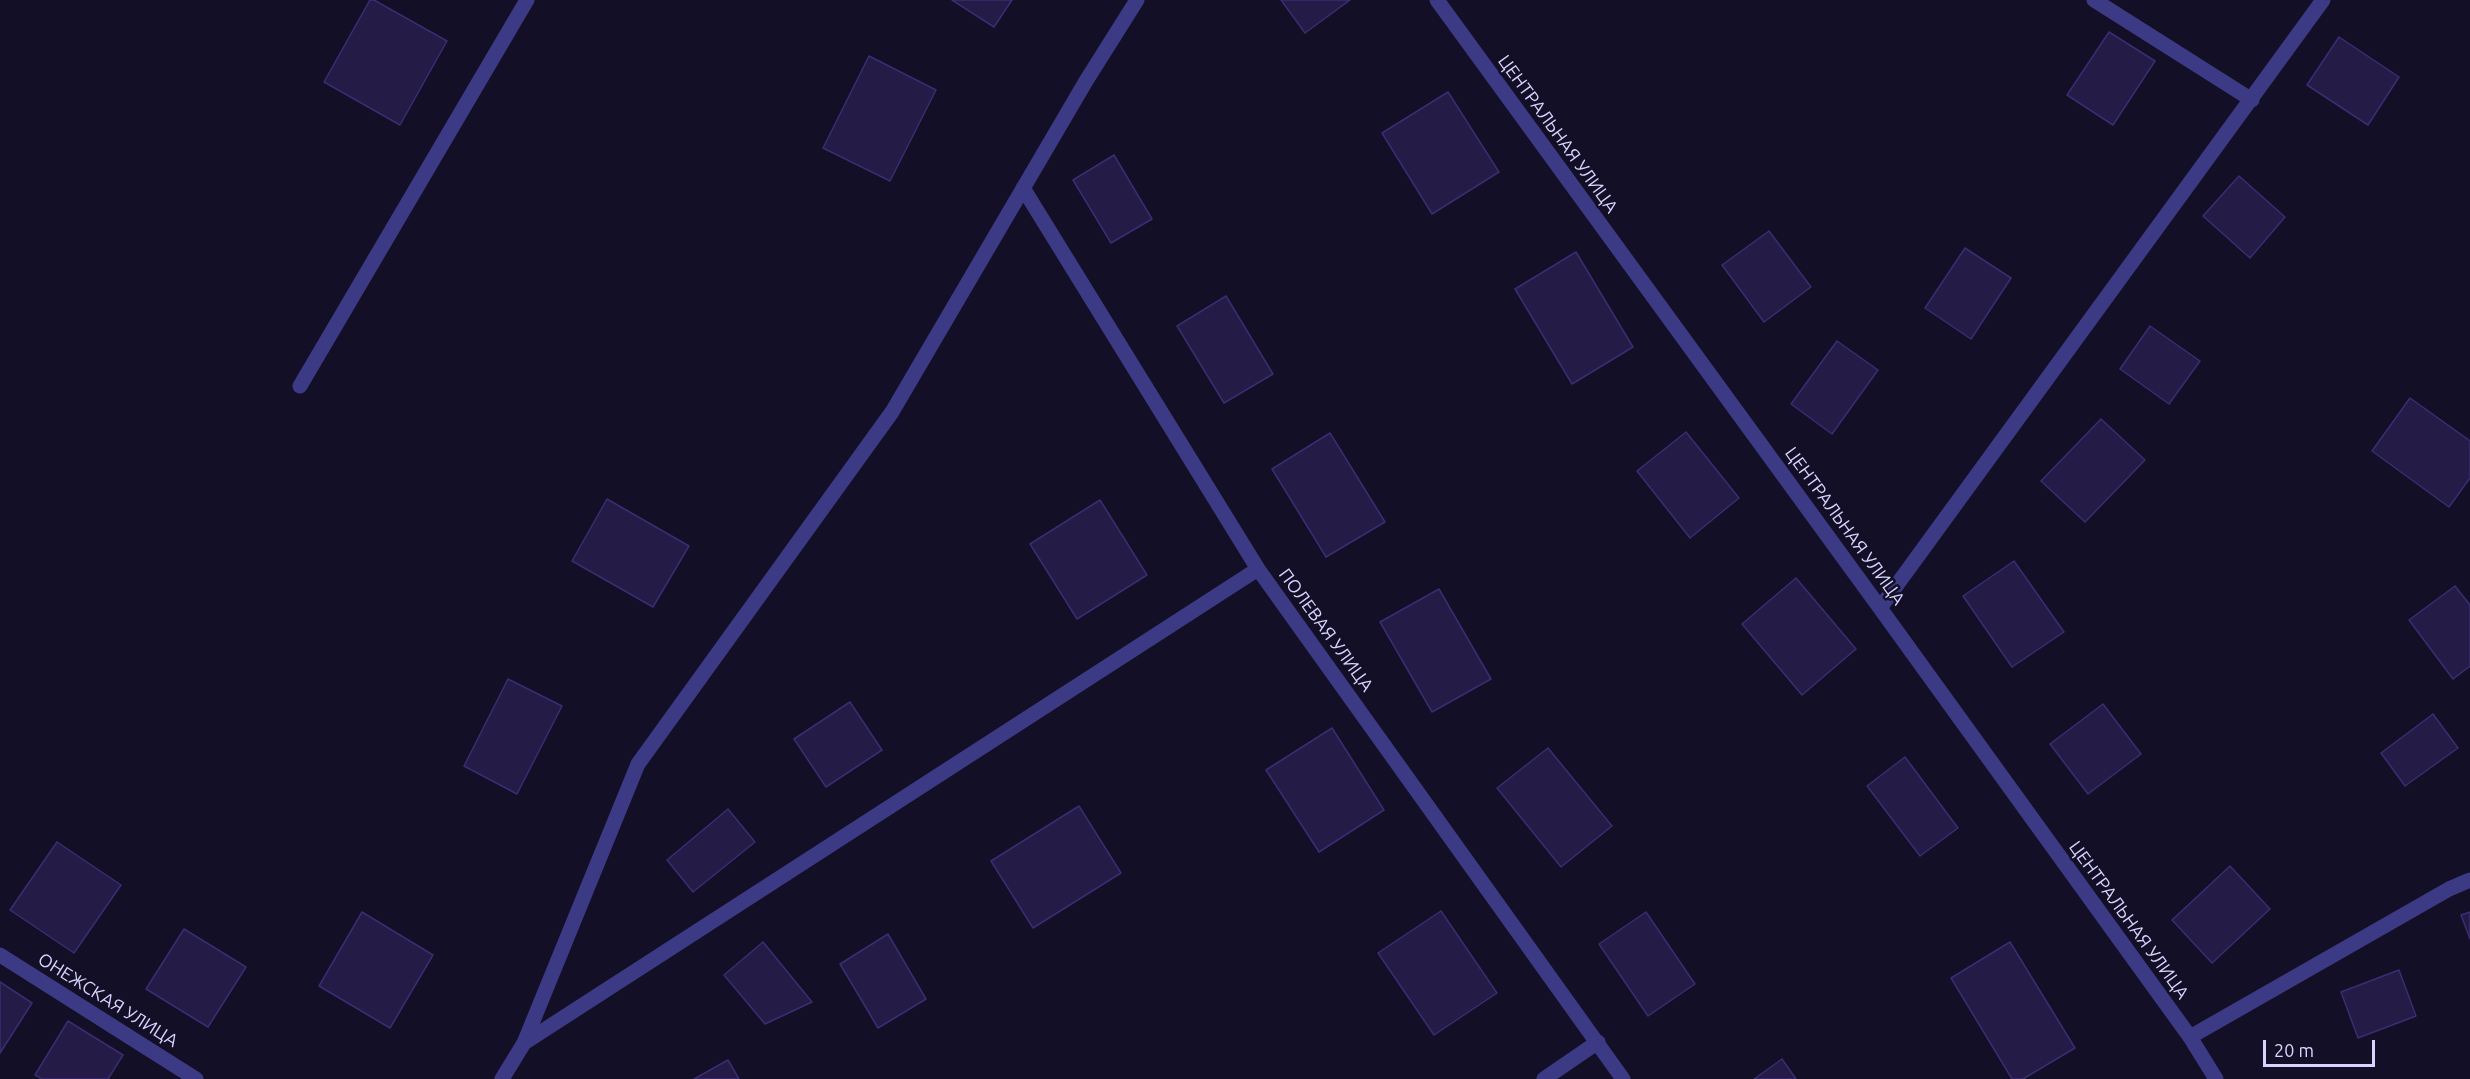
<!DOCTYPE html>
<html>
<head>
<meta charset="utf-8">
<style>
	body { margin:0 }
	#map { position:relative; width:2470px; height:1079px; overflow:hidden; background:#130f26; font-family:Ubuntu,sans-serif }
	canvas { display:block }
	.scale { position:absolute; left:2263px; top:1040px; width:112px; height:27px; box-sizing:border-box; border:3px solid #d9d4ff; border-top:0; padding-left:8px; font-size:18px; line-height:21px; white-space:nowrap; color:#d9d4ff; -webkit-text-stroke:4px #130f26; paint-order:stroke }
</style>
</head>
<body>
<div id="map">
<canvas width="2470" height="1079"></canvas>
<div class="scale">20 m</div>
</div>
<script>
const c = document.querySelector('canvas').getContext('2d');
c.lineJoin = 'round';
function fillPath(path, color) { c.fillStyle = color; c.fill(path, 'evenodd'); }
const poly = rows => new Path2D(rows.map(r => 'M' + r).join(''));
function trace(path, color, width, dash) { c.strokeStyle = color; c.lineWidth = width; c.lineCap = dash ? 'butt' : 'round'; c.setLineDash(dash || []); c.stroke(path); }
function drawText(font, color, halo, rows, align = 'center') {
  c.font = font + ' Ubuntu,sans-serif'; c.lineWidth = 5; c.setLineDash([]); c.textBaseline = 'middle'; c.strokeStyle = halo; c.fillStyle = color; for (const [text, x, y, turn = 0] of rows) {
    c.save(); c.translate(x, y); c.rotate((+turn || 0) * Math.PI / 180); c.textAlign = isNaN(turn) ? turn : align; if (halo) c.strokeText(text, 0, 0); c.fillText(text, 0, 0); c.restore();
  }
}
const building = poly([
	[370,0,374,0,447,41,400,125,324,82,370,0],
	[952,0,1012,0,994,27,952,0],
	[1281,0,1350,0,1305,33,1281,0],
	[2109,32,2155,61,2113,125,2067,95,2109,32],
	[2339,37,2399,77,2368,125,2307,85,2339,37],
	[869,56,936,90,890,181,823,148,869,56],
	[1448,92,1499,172,1432,214,1382,133,1448,92],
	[1114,155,1152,219,1111,243,1073,180,1114,155],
	[2239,176,2285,217,2250,258,2203,216,2239,176],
	[1769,231,1811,287,1764,322,1722,265,1769,231],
	[1965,248,2011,278,1971,339,1925,308,1965,248],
	[1576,252,1633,347,1572,384,1515,289,1576,252],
	[1226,296,1273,374,1224,403,1177,326,1226,296],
	[2150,326,2200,361,2169,404,2120,369,2150,326],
	[1837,341,1878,370,1832,434,1791,404,1837,341],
	[2410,398,2470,441,2470,478,2449,507,2372,451,2410,398],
	[2101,419,2145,460,2085,522,2041,481,2101,419],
	[1686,432,1739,498,1690,538,1637,471,1686,432],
	[1330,433,1385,522,1326,557,1272,469,1330,433],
	[607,499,689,546,653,607,572,561,607,499],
	[1100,500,1147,575,1077,619,1030,544,1100,500],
	[2014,561,2064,632,2012,667,1963,596,2014,561],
	[1796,578,1856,649,1802,695,1742,624,1796,578],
	[2455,586,2470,605,2470,666,2453,679,2409,620,2455,586],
	[1439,589,1491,679,1432,712,1380,622,1439,589],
	[508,679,562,706,517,794,464,766,508,679],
	[850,702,882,750,826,787,794,739,850,702],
	[2103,704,2141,754,2088,794,2050,744,2103,704],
	[2433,714,2458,748,2405,786,2381,753,2433,714],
	[1332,728,1384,810,1319,852,1266,770,1332,728],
	[1548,748,1612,826,1561,867,1497,788,1548,748],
	[1905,757,1958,828,1920,856,1867,786,1905,757],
	[1079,806,1121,873,1033,928,991,861,1079,806],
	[728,809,755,842,693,892,667,860,728,809],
	[57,842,121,885,74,953,10,910,57,842],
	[2230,866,2270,909,2212,963,2172,920,2230,866],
	[1441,911,1497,993,1434,1035,1378,953,1441,911],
	[362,912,433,955,390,1028,319,986,362,912],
	[1646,912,1695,984,1648,1016,1599,944,1646,912],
	[2470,912,2470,939,2461,915,2470,912],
	[184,929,246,967,208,1027,146,989,184,929],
	[888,934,926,999,878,1028,840,964,888,934],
	[763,942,812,1002,765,1024,724,975,763,942],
	[2010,942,2075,1048,2023,1079,2012,1079,1951,978,2010,942],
	[2399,970,2416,1016,2358,1038,2341,992,2399,970],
	[0,982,32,1003,0,1053,0,982],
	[68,1021,123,1055,108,1079,42,1079,35,1075,68,1021],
	[1782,1059,1796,1079,1754,1079,1782,1059],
	[728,1060,739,1079,694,1079,728,1060]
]);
fillPath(building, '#241b47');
trace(building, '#3b2d73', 1.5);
trace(poly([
	[1437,0,1880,608,2190,1037,2216,1079],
	[2094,0,2252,100],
	[1023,188,1258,569,1623,1079],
	[300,386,527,0],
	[1880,608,2323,0],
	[0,955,196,1079],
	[2190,1037,2449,889,2470,880],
	[524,1043,1258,569],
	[502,1079,524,1043,638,764,892,412,1086,81,1137,0],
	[1544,1079,1598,1042]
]), '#3d3a85', 15);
drawText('18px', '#d9d4ff', '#130f26', [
	["ЦЕНТРАЛЬНАЯ УЛИЦА",1558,134,54],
	["ЦЕНТРАЛЬНАЯ УЛИЦА",1845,526,54],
	["ПОЛЕВАЯ УЛИЦА",1326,630,54],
	["ЦЕНТРАЛЬНАЯ УЛИЦА",2129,920,54],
	["ОНЕЖСКАЯ УЛИЦА",108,1000,32]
]);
</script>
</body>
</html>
